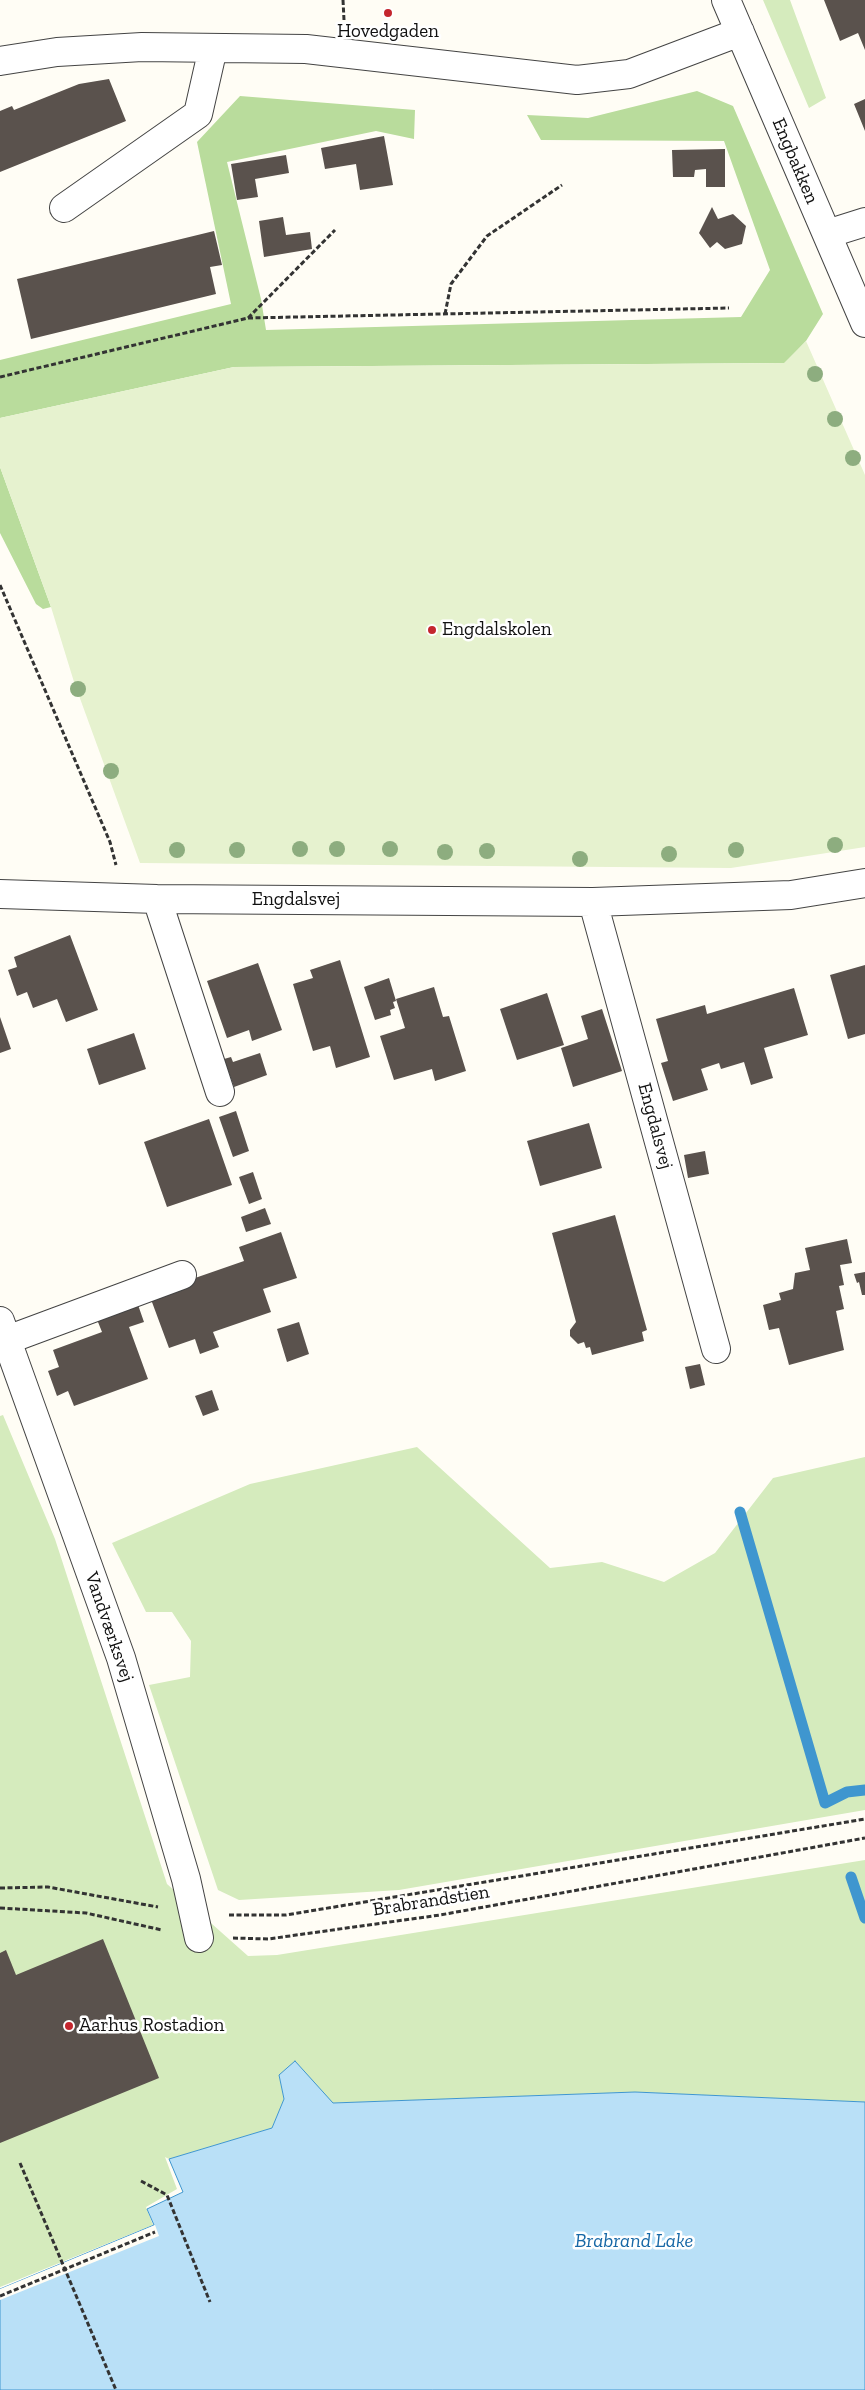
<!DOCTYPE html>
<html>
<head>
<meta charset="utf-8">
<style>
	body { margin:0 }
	canvas { display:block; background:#fffdf5 }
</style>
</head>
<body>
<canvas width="865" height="2390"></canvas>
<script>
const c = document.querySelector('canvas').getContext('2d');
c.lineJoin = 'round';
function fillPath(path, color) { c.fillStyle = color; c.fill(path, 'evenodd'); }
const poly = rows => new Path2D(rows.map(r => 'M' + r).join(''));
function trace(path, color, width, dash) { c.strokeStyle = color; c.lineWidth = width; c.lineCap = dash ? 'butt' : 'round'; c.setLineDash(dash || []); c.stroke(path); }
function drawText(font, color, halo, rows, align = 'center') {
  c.font = font + ' "Zilla Slab",serif'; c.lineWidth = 5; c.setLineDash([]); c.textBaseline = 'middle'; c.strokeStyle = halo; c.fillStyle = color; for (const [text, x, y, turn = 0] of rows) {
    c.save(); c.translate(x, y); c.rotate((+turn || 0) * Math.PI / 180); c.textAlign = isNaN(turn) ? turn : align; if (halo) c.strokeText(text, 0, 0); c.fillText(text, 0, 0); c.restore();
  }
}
fillPath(poly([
	[763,0,790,0,826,98,809,108],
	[3,1415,55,1539,167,1884,248,1956,277,1955,865,1860,865,2102,635,2092,333,2103,279,2075,284,2099,272,2128,169,2159,165,2157,177,2189,146,2207,153,2225,0,2287,0,1416],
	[417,1447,550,1568,602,1562,664,1582,715,1553,773,1478,865,1457,865,1810,399,1890,239,1900,218,1890,149,1685,190,1677,191,1641,172,1612,146,1612,112,1543,250,1484]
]), '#d5ebbd');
fillPath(poly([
	[697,91,733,106,823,314,806,341,785,363,234,367,0,418,0,360,231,304,197,142,240,96,415,110,414,139,376,131,227,162,261,299,266,330,741,317,770,270,724,141,541,140,527,115,588,118],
	[0,467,51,607,43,609,36,604,0,533]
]), '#b9dc9c');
fillPath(poly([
	[806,341,865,475,865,847,731,868,140,863,74,682,51,607,0,467,0,418,234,367,784,363]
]), '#e6f2cf');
const water = poly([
	[295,2061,333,2103,635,2092,865,2102,865,2390,0,2390,0,2289,154,2225,147,2209,183,2192,169,2159,272,2128,284,2099,279,2075,295,2061]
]);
fillPath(water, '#b9e0f7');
trace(water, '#3f96cf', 1);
fillPath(poly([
	[155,2225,159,2236,0,2300,0,2289]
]), '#fffdf5');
trace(poly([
	[740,1512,825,1803,847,1792,865,1790],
	[851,1877,865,1918]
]), '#3f96cf', 11);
fillPath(poly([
	[824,0,865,0,865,50,858,33,840,41],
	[109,79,126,121,0,172,0,111,12,106,14,110,79,84],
	[865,99,865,131,854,104],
	[384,136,393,185,360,190,356,164,325,169,321,148],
	[725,149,725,187,706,187,706,169,695,170,694,177,673,177,672,150],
	[286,155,289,173,255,179,258,197,237,200,231,164],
	[712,207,718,219,733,214,746,226,742,244,725,249,717,242,710,248,699,233],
	[283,217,286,235,310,232,312,249,264,257,259,221],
	[214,231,222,265,210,267,216,294,31,339,17,279],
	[70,935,98,1010,66,1022,57,999,33,1008,27,992,17,996,8,970,17,967,14,957],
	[340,960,370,1057,336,1068,330,1046,313,1051,293,984,313,978,310,970],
	[258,963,282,1030,252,1041,249,1030,227,1038,207,981],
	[865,965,865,1034,848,1039,830,975],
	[389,978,396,1001,393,1002,395,1008,390,1010,391,1015,375,1020,364,987],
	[434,987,443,1017,449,1016,466,1071,435,1081,432,1069,394,1080,380,1036,405,1028,396,999],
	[794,988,808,1035,764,1048,773,1078,751,1085,744,1062,721,1069,719,1063,701,1069,708,1090,673,1101,661,1063,668,1061,656,1019,705,1005,707,1014],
	[547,993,564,1045,517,1060,500,1009],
	[602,1009,622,1071,573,1087,561,1048,588,1039,581,1016],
	[0,1017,11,1049,0,1053],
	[134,1033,146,1069,99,1085,87,1049],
	[260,1053,267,1075,234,1087,224,1059,231,1057,233,1062],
	[236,1111,249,1151,233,1157,219,1117],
	[209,1119,232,1185,167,1207,144,1142],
	[589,1123,602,1168,540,1186,527,1141],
	[705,1151,709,1174,688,1178,684,1155],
	[253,1172,262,1199,249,1204,239,1177],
	[265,1208,271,1224,246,1232,241,1217],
	[615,1215,647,1330,642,1332,644,1341,592,1355,590,1347,586,1348,584,1342,578,1344,570,1336,570,1330,576,1322,552,1233],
	[281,1232,297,1278,263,1289,271,1312,213,1332,219,1347,200,1354,195,1339,169,1348,149,1294,244,1261,239,1247],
	[847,1239,852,1263,840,1265,844,1285,839,1286,844,1309,836,1311,844,1350,789,1365,779,1328,769,1330,763,1305,781,1300,779,1293,793,1289,795,1273,810,1270,805,1248],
	[865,1272,865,1295,862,1295,859,1282,857,1283,854,1274],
	[137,1302,144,1322,129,1327,148,1379,74,1406,68,1391,57,1396,48,1371,59,1367,53,1350,102,1332,96,1317],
	[299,1322,309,1354,287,1362,277,1329],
	[700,1364,705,1385,690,1389,685,1367],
	[212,1390,219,1410,203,1416,195,1396],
	[103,1939,159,2078,0,2143,0,1953,6,1950,16,1975]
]), '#5a524d');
const minor = poly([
	[726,0,865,323],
	[0,61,57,52,142,47,306,49,577,80,629,74,740,32],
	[64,208,198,114,213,48],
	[827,234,865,222],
	[0,894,157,899,593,902,791,895,865,883],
	[157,899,220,1092],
	[593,902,716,1349],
	[0,1321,121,1658,186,1879,199,1938],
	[7,1340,182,1275]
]);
trace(minor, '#444', 30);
trace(poly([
	[343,0,344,20],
	[445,314,451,284,487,236,562,185],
	[248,318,729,308],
	[0,377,248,318,335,230],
	[0,585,110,842,116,865],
	[0,1888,48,1887,158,1907],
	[0,1908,86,1913,162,1930],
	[229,1915,286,1915,865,1819],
	[233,1938,268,1939,440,1915,865,1838],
	[20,2163,116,2390],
	[141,2181,167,2195,210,2302],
	[0,2296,155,2232]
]), '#333', 3, [5, 2.5]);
trace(minor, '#fff', 28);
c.fillStyle = '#8dad7f';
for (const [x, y] of [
	[815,374],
	[835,419],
	[853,458],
	[78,689],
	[111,771],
	[835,845],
	[300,849],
	[337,849],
	[390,849],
	[177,850],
	[237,850],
	[736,850],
	[487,851],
	[445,852],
	[669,854],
	[580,859]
]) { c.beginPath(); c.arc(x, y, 8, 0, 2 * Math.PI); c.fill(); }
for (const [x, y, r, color] of [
	[388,13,5,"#c4262e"],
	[432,630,5,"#c4262e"],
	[69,2026,5,"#c4262e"]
]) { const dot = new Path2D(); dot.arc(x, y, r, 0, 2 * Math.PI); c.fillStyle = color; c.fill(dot); trace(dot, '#fff', 2); }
drawText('19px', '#111', '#fff', [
	["Hovedgaden",388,32,"center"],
	["Engdalskolen",442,630],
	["Aarhus Rostadion",79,2026]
], 'left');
drawText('19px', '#111', '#fff', [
	["Engbakken",795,161,67],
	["Engdalsvej",296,900],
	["Engdalsvej",655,1126,75],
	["Vandværksvej",109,1627,71],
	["Brabrandstien",431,1901,-9]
]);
drawText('italic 20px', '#1768a6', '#fff', [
	["Brabrand Lake",634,2241]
]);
</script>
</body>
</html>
